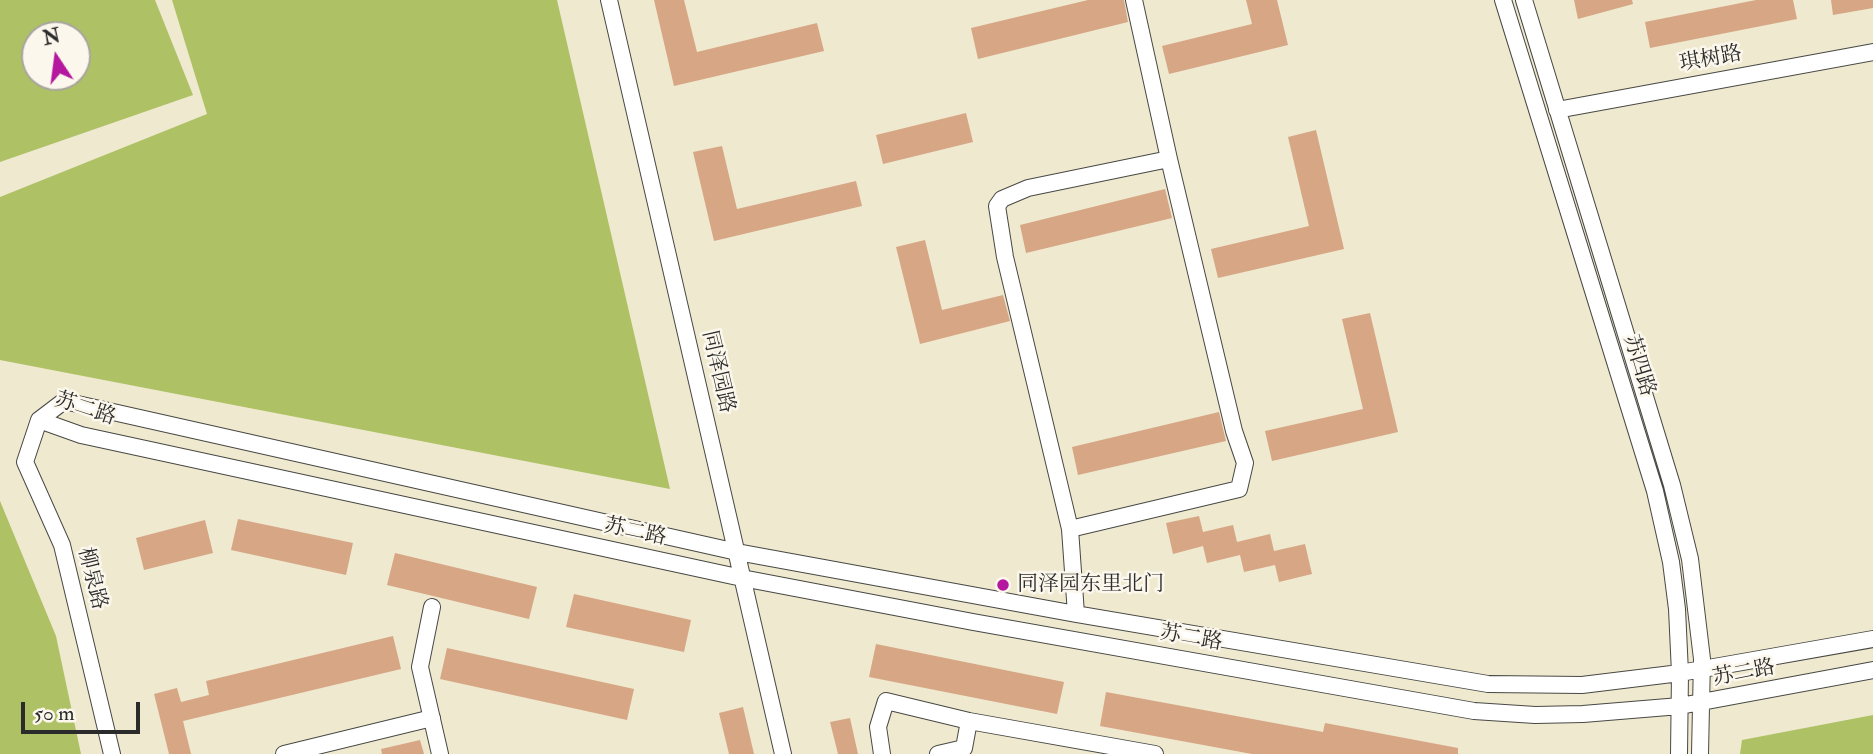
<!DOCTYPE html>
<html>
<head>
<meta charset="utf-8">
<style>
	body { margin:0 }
	#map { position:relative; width:1873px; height:754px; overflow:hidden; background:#efe9cf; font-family:"IM FELL Double Pica",serif }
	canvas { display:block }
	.north { position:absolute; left:21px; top:21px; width:70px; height:70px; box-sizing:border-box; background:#fbf7ec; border:2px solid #a8a59f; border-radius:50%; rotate:347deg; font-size:19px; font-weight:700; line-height:28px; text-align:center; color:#2b2b2b }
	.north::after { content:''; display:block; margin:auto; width:24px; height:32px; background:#b5179e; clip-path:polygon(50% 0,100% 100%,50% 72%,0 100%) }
	.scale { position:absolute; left:21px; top:702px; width:119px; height:32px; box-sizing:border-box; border:4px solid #2b2b2b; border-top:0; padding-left:9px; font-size:21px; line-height:24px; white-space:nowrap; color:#2b2b2b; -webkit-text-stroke:5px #fbf7ec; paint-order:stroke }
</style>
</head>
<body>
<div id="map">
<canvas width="1873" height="754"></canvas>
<div class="north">N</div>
<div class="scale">50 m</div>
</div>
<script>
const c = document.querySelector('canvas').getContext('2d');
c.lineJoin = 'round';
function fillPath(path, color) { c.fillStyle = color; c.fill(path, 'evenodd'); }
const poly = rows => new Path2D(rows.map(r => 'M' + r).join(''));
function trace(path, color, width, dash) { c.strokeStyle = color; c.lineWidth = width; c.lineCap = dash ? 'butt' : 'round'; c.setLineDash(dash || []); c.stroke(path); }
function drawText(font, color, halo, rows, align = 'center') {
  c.font = font + ' "IM FELL Double Pica","Noto Serif SC",serif'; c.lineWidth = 5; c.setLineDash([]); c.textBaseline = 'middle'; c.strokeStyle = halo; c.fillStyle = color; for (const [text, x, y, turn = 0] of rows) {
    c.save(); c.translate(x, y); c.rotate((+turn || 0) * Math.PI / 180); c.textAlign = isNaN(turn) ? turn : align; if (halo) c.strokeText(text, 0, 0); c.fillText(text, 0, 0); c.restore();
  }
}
fillPath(poly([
	[0,0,155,0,193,95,0,162],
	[35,35,77,35,77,77,35,77],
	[172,0,557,0,670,489,0,360,0,197,207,114],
	[0,501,56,636,81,754,0,754],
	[1873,715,1873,754,1740,754,1742,740]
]), '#aec164');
fillPath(poly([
	[654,0,684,0,697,52,817,23,824,51,674,86],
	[1088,0,1124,0,1128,22,978,59,971,28],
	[1246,0,1277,0,1288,45,1169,74,1162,46,1252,24],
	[1574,0,1632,0,1633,4,1578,19],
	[1756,0,1793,0,1797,19,1650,48,1645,22],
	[1831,0,1873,0,1873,8,1833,15],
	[966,113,973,142,883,164,876,135],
	[1316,130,1344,249,1218,278,1211,249,1309,226,1288,137],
	[722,146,737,209,856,181,862,206,714,241,693,152],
	[1165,189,1172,218,1026,253,1020,225],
	[925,240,942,310,1003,295,1010,321,920,344,896,247],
	[1370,313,1398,432,1272,461,1265,431,1363,409,1342,319],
	[1219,412,1226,441,1078,475,1072,447],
	[1199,516,1203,532,1233,525,1237,542,1270,534,1274,551,1305,544,1312,574,1279,582,1275,565,1244,572,1240,555,1207,563,1203,546,1173,554,1166,523],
	[238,519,353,543,346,575,231,550],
	[205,520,213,553,144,570,136,538],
	[395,553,537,587,529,619,387,585],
	[574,594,691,620,684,652,566,627],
	[393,636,401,669,183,721,191,754,169,754,154,694,177,688,181,702,209,695,206,681],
	[876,644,1064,682,1057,714,869,677],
	[447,648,634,689,627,720,440,679],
	[1106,692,1323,732,1325,723,1458,748,1458,754,1252,754,1100,726],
	[743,707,754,754,729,754,719,713],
	[850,718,858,754,838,754,830,722],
	[420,740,424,754,382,754,381,749]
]), '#d6a685');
const minor = poly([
	[609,0,783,754],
	[1503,0,1655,491,1671,562,1677,609,1680,673,1679,754],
	[1524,0,1672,485,1690,559,1702,659,1700,754],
	[1557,110,1873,52],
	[39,420,64,401,737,552,1076,614,1488,684,1582,685,1680,673,1873,639],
	[39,420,81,435,742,578,973,622,1474,711,1535,715,1583,714,1680,706,1873,670],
	[39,420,25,462,62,545,112,754],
	[1070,529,1239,489,1245,463,1234,431,1169,159,1134,0],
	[432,607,420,667,440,754],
	[1076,614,1070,529,1005,257,997,206,1002,199,1028,188,1169,159],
	[284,754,432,718],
	[882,754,878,727,886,701,969,721,1155,754],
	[938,754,964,748,969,721]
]);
trace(minor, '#484844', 18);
trace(minor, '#fff', 16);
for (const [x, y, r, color] of [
	[1003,585,7,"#b5179e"]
]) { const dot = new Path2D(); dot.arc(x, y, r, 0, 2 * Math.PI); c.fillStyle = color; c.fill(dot); trace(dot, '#fbf7ec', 2.5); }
drawText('21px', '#2b2b2b', '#fbf7ec', [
	["琪树路",1711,60,-10],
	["苏四路",1638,366,73],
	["同泽园路",717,372,77],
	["苏二路",85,410,18],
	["苏二路",635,533,12],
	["柳泉路",91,579,76],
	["苏二路",1191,639,10],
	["苏二路",1744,674,-11]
]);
drawText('21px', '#2b2b2b', '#fbf7ec', [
	["同泽园东里北门",1017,585]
], 'left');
</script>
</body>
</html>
